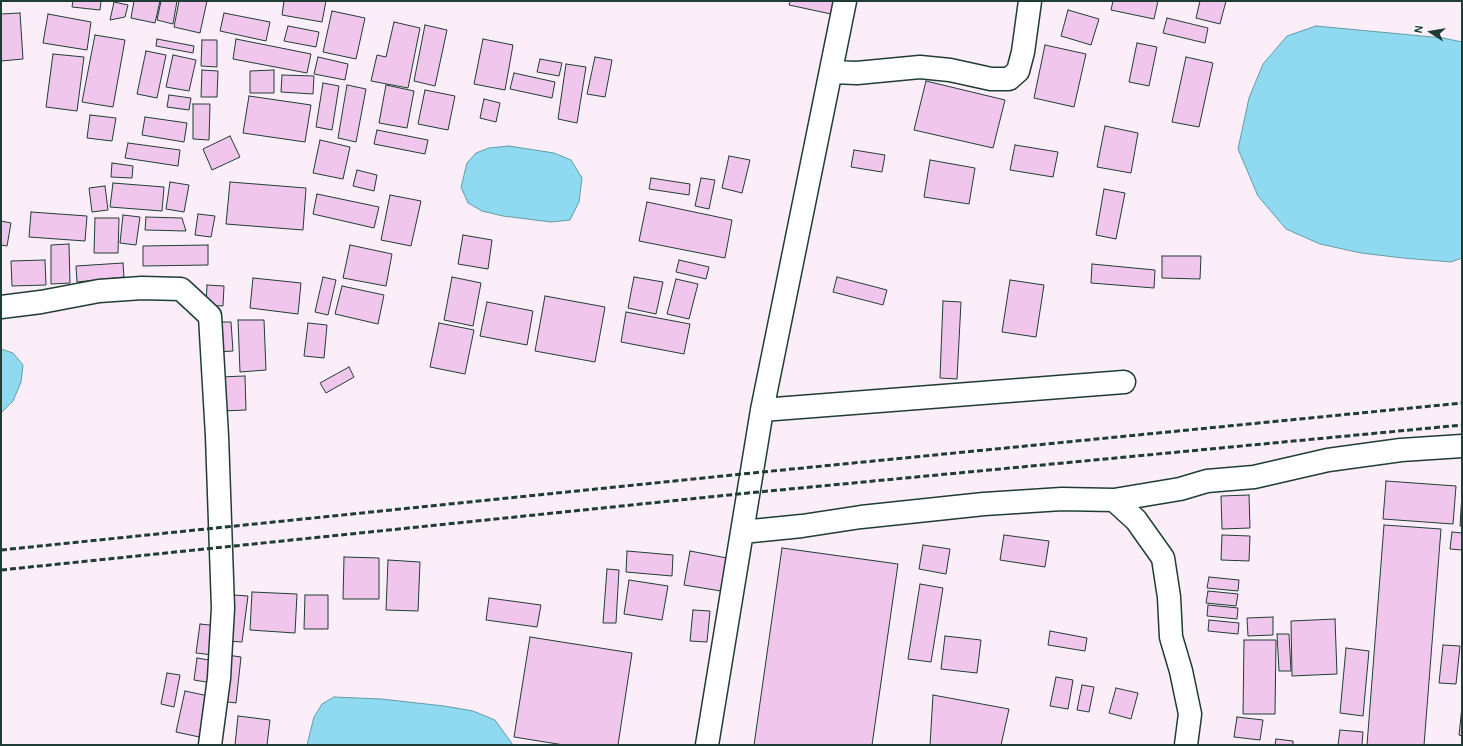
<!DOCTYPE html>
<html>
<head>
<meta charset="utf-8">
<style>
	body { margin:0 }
	#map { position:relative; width:1463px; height:746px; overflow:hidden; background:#fbeef9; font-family:Pangolin,sans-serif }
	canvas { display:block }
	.frame { position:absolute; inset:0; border:2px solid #1f3d34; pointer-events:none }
	.north { position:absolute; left:1411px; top:12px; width:40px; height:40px; -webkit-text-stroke:3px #fff; paint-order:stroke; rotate:282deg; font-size:11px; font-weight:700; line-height:16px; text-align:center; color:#1f3d34 }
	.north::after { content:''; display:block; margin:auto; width:14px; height:18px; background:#1f3d34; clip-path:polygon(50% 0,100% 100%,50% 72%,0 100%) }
</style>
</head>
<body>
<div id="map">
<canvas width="1463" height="746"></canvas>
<div class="frame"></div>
<div class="north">N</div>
</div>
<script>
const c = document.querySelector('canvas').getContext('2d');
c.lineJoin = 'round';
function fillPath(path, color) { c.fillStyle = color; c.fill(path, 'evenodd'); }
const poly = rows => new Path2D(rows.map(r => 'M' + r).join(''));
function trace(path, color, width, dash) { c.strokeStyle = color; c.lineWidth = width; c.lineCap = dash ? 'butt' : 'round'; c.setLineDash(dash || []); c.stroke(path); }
const water = poly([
	[1316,26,1443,38,1462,42,1462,258,1451,262,1403,258,1361,253,1320,244,1286,229,1258,196,1238,149,1249,98,1263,64,1287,36,1316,26],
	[509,146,554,153,571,160,582,178,579,202,570,220,551,222,503,216,482,211,468,203,461,187,467,163,476,153,489,148,509,146],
	[1,349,13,353,23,365,21,382,13,401,1,413,1,349],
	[334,697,381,699,444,706,473,711,495,720,513,745,307,745,314,717,322,704,334,697]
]);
fillPath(water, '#8fdaf0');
trace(water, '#629ba5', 1);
const building = poly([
	[73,1,101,1,100,10,72,7,73,1],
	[134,1,160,1,155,23,131,18,134,1],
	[161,1,177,1,173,24,157,20,161,1],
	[179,1,207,1,200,33,174,27,179,1],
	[284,1,326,1,322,22,282,15,284,1],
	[790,1,834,1,831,14,789,5,790,1],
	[1113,1,1158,1,1154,19,1111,10,1113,1],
	[1200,1,1226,1,1220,24,1196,18,1200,1],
	[114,2,128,5,125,17,110,20,114,2],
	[1068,10,1099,19,1091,45,1061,36,1068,10],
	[332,11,365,18,356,59,323,52,332,11],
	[20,13,23,59,1,61,1,14,20,13],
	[224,13,270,22,266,41,220,31,224,13],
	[48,14,91,22,87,50,43,43,48,14],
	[1167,18,1208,28,1205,43,1163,33,1167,18],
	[394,22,420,28,408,88,371,81,377,55,386,57,394,22],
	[425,25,447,30,435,86,414,81,425,25],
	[288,26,319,32,316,47,284,41,288,26],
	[95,35,125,40,113,107,82,102,95,35],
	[157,39,194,46,193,53,156,46,157,39],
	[236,39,311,54,307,73,233,59,236,39],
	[483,39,513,45,505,90,474,84,483,39],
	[202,40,217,40,217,67,201,66,202,40],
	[1137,43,1157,47,1149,86,1129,82,1137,43],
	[1045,45,1086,54,1074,107,1034,98,1045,45],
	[146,51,166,55,157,98,137,94,146,51],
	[53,54,84,57,77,111,46,107,53,54],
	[173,55,196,60,189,91,166,87,173,55],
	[318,57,348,64,345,80,314,74,318,57],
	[595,57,612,60,605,97,587,94,595,57],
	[1186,57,1213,63,1199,127,1172,122,1186,57],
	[540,59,562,63,559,76,537,72,540,59],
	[566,64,586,67,577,123,558,119,566,64],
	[202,70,218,71,217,97,201,97,202,70],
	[274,70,274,93,250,93,250,71,274,70],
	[514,73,555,82,552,98,510,89,514,73],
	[282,75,314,76,313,94,281,92,282,75],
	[926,81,1005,100,993,148,914,130,926,81],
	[323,83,339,86,332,130,316,127,323,83],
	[347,85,366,89,356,142,338,138,347,85],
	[386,85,414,91,407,128,379,123,386,85],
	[425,90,455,96,448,130,418,124,425,90],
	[169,95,191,98,189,110,167,107,169,95],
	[249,96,311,105,305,142,243,133,249,96],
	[484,99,500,103,496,122,480,118,484,99],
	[193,104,210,104,209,140,193,139,193,104],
	[90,115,116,118,112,141,87,138,90,115],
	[145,117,187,123,184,142,142,135,145,117],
	[1105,126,1138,133,1131,173,1097,167,1105,126],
	[377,130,428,140,425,154,374,144,377,130],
	[230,136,240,157,212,170,203,149,230,136],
	[320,140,350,147,343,179,313,173,320,140],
	[128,143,180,150,178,166,125,158,128,143],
	[1015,145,1058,152,1053,177,1010,170,1015,145],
	[854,150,885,155,882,172,851,167,854,150],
	[729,156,750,160,742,193,722,188,729,156],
	[930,160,975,168,969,204,924,197,930,160],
	[112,163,133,166,132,178,111,177,112,163],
	[357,170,377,175,374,191,353,186,357,170],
	[651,178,690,184,689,195,649,189,651,178],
	[701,178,715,180,709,209,695,206,701,178],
	[170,182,189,185,184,212,166,209,170,182],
	[230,182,306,188,303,230,226,224,230,182],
	[113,183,164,187,162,211,110,207,113,183],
	[105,186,108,210,92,212,89,188,105,186],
	[1104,189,1125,193,1116,239,1096,235,1104,189],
	[317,194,379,207,374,228,313,214,317,194],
	[390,195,421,201,411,246,381,240,390,195],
	[647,202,732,220,725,258,639,241,647,202],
	[31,212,87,216,85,241,29,237,31,212],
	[198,214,215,216,211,237,195,235,198,214],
	[123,215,140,217,136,245,120,243,123,215],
	[146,217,182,218,186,231,145,230,146,217],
	[95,218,119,218,118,253,94,253,95,218],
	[1,221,11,223,7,246,1,245,1,221],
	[463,235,492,240,488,269,458,264,463,235],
	[69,244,70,283,51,284,51,245,69,244],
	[208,245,208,265,143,266,143,246,208,245],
	[350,245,392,254,386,286,343,278,350,245],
	[1162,256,1201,256,1200,279,1162,278,1162,256],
	[45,260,46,285,12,286,11,261,45,260],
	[679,260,709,267,706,279,676,272,679,260],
	[123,263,124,277,77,282,76,266,123,263],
	[1092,264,1155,270,1154,288,1091,283,1092,264],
	[323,277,336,280,328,315,315,312,323,277],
	[452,277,481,283,473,326,444,320,452,277],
	[634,277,663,282,656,314,628,308,634,277],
	[837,277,887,290,883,305,833,292,837,277],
	[253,278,301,283,298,314,250,308,253,278],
	[676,279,698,284,689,319,667,314,676,279],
	[1010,280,1044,285,1036,337,1002,332,1010,280],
	[207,285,224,286,223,306,206,305,207,285],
	[342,286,384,295,378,324,335,314,342,286],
	[545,296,605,307,595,362,535,351,545,296],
	[943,301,961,302,957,379,940,378,943,301],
	[487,302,533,311,527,345,480,336,487,302],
	[626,312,690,324,684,354,621,342,626,312],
	[238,320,264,320,266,370,240,372,238,320],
	[216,322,231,322,233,351,217,352,216,322],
	[308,323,327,325,324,358,304,356,308,323],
	[439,323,474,330,465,374,430,367,439,323],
	[349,367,354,377,326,393,320,383,349,367],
	[245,376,246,410,221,411,220,377,245,376],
	[1386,481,1456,486,1453,524,1383,519,1386,481],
	[1462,494,1462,526,1460,526,1462,494],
	[1249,495,1250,528,1222,529,1221,496,1249,495],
	[1384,525,1441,529,1424,745,1367,745,1384,525],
	[1452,532,1462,533,1462,550,1450,549,1452,532],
	[1004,535,1049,541,1045,567,1000,560,1004,535],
	[1222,535,1250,536,1249,561,1221,560,1222,535],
	[923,545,950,549,946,574,919,569,923,545],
	[782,548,898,564,872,745,754,745,782,548],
	[627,551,673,555,672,576,626,572,627,551],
	[690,551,727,558,721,591,684,585,690,551],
	[344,557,379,558,379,599,343,599,344,557],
	[388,560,420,562,418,611,386,610,388,560],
	[607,569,619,570,616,623,603,623,607,569],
	[1209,577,1239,580,1238,591,1207,588,1209,577],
	[629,580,668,586,662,620,624,614,629,580],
	[920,584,943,588,931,662,908,659,920,584],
	[1208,591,1238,594,1236,606,1206,603,1208,591],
	[252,592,297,594,295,633,250,630,252,592],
	[234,595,248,596,242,642,228,641,234,595],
	[305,595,328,595,328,629,304,629,305,595],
	[489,598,541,605,537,627,486,620,489,598],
	[1208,605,1238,608,1237,619,1207,616,1208,605],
	[693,610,710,611,707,642,690,641,693,610],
	[1273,617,1273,635,1248,636,1247,618,1273,617],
	[1335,619,1337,674,1292,676,1291,621,1335,619],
	[1209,620,1239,623,1238,634,1208,631,1209,620],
	[200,624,218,626,213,655,196,653,200,624],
	[1050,631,1087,638,1085,651,1048,645,1050,631],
	[1277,634,1289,634,1291,671,1279,671,1277,634],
	[945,636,981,640,977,673,941,669,945,636],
	[530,637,632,653,618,745,564,745,514,737,530,637],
	[1244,640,1276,640,1275,714,1243,714,1244,640],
	[1443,645,1460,646,1456,684,1439,683,1443,645],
	[1346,648,1369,651,1363,716,1340,713,1346,648],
	[227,655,241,657,236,703,221,701,227,655],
	[197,658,215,661,212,683,194,680,197,658],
	[167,673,180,675,174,707,161,704,167,673],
	[1056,677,1073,680,1068,709,1050,706,1056,677],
	[1082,685,1094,687,1089,712,1077,710,1082,685],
	[1116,688,1138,693,1131,719,1109,713,1116,688],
	[185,691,213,697,204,738,176,732,185,691],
	[933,695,1009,709,1001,745,930,745,933,695],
	[1462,707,1462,736,1459,735,1462,707],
	[238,716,270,720,267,745,235,745,238,716],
	[1237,717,1263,720,1260,740,1234,737,1237,717],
	[1340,730,1363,732,1362,745,1338,745,1340,730],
	[1276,739,1293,741,1293,745,1275,745,1276,739]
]);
fillPath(building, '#f1c6ec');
trace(building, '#1f3d34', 1);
const minor = poly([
	[831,72,857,73,920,67,950,70,991,79,1009,79,1018,71,1023,52,1030,1],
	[1,307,41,302,99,291,142,288,181,289,210,316,217,436,223,608,219,678,210,745],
	[762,410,1124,382],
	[1114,500,1180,489,1207,481,1254,477,1328,460,1401,450,1462,446],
	[742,532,802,526,861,517,984,504,1062,499,1114,500,1136,520,1163,558,1169,597,1171,637,1181,671,1190,714,1186,745],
	[707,745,762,410,845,1]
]);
trace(minor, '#1f3d34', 25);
trace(minor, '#fff', 22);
trace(poly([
	[1,550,752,473,1462,403],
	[1,570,748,493,1462,425]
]), '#1f3d34', 3, [6, 3]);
</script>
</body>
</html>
